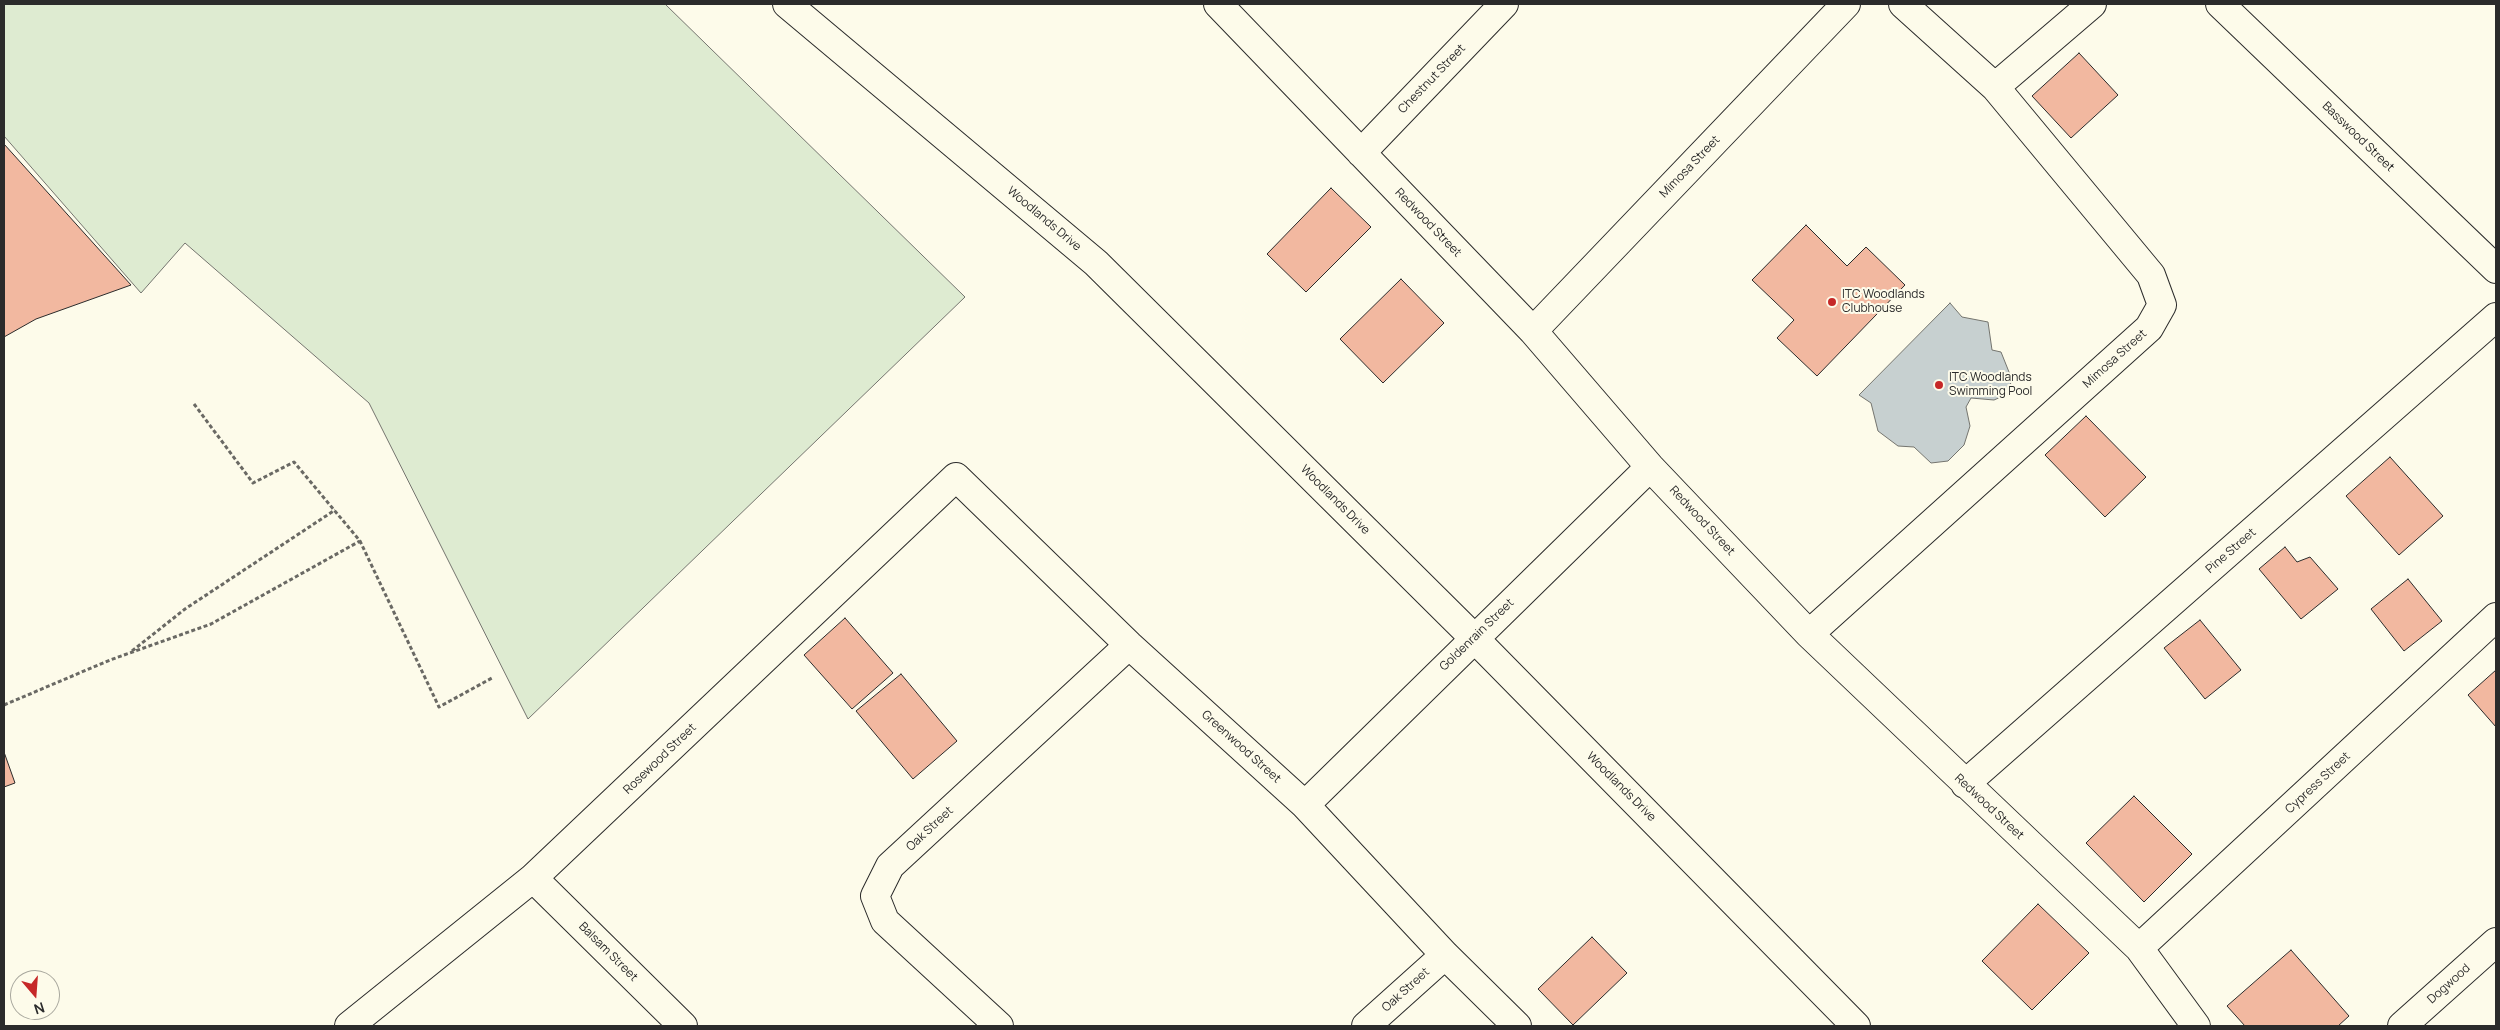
<!DOCTYPE html>
<html>
<head>
<meta charset="utf-8">
<style>
	body { margin:0 }
	#map { position:relative; width:2500px; height:1030px; overflow:hidden; background:#fdfbea; font-family:Manrope,sans-serif }
	canvas { display:block }
	.frame { position:absolute; inset:0; border:5px solid #2b2b2b; pointer-events:none }
	.north { position:absolute; left:10px; top:970px; width:50px; height:50px; box-sizing:border-box; background:#fdfbea; border:1px solid #a9a89e; border-radius:50%; rotate:162deg; font-size:14px; font-weight:700; line-height:20px; text-align:center; color:#2b2b2b }
	.north::after { content:''; display:block; margin:auto; width:18px; height:22px; background:#c62828; clip-path:polygon(50% 0,100% 100%,50% 72%,0 100%) }
</style>
</head>
<body>
<div id="map">
<canvas width="2500" height="1030"></canvas>
<div class="frame"></div>
<div class="north">N</div>
</div>
<script>
const c = document.querySelector('canvas').getContext('2d');
c.lineJoin = 'round';
function fillPath(path, color) { c.fillStyle = color; c.fill(path, 'evenodd'); }
const poly = rows => new Path2D(rows.map(r => 'M' + r).join(''));
function trace(path, color, width, dash) { c.strokeStyle = color; c.lineWidth = width; c.lineCap = dash ? 'butt' : 'round'; c.setLineDash(dash || []); c.stroke(path); }
function drawText(font, color, halo, rows, align = 'center') {
  c.font = font + ' Manrope,sans-serif'; c.lineWidth = 4; c.setLineDash([]); c.textBaseline = 'middle'; c.strokeStyle = halo; c.fillStyle = color; for (const [text, x, y, turn = 0] of rows) {
    c.save(); c.translate(x, y); c.rotate((+turn || 0) * Math.PI / 180); c.textAlign = isNaN(turn) ? turn : align; if (halo) c.strokeText(text, 0, 0); c.fillText(text, 0, 0); c.restore();
  }
}
const green = poly([
	[4,4,665,4,965,297,528,719,369,403,185,243,141,293,4,136,4,4]
]);
fillPath(green, '#deebd1');
trace(green, '#74746e', 1);
const water = poly([
	[1950,303,1962,317,1988,322,1992,350,2001,352,2011,377,2010,393,1994,400,1971,398,1966,407,1970,426,1964,445,1948,461,1931,463,1914,447,1898,446,1878,431,1871,403,1859,395,1950,303]
]);
fillPath(water, '#c7d0d0');
trace(water, '#74746e', 1);
const building = poly([
	[2079,53,2118,95,2071,138,2032,96,2079,53],
	[4,144,131,285,36,319,4,337,4,144],
	[1331,188,1371,227,1306,292,1267,254,1331,188],
	[1806,225,1847,266,1866,247,1905,285,1817,376,1777,338,1794,320,1752,280,1806,225],
	[1401,279,1444,323,1383,383,1340,339,1401,279],
	[2086,416,2146,477,2105,517,2045,455,2086,416],
	[2390,457,2443,516,2399,555,2346,496,2390,457],
	[2285,547,2297,562,2310,557,2338,589,2301,619,2259,569,2285,547],
	[2408,579,2442,621,2404,651,2371,609,2408,579],
	[845,618,893,673,852,709,804,655,845,618],
	[2200,620,2241,670,2205,699,2164,648,2200,620],
	[2496,670,2496,727,2468,695,2496,670],
	[901,674,957,741,913,779,856,711,901,674],
	[4,752,15,783,4,787,4,752],
	[2134,796,2192,854,2144,902,2086,843,2134,796],
	[2038,904,2089,953,2032,1010,1982,961,2038,904],
	[1592,937,1627,973,1573,1025,1538,989,1592,937],
	[2291,950,2349,1016,2338,1026,2245,1026,2227,1006,2291,950]
]);
fillPath(building, '#f2b8a0');
trace(building, '#2b2b2b', 1);
const minor = poly([
	[787,4,1096,263,1474,638,1856,1026],
	[1218,4,1533,331,1650,467,1809,634,2139,948,2196,1026],
	[2220,4,2496,269],
	[1995,87,2092,4],
	[1361,153,1504,4],
	[1533,331,1846,4],
	[1809,634,2149,328,2162,305,2151,275,1995,87,1903,4],
	[1965,784,2496,317],
	[1305,805,1650,467],
	[533,878,683,1026],
	[2139,948,2496,617],
	[349,1026,533,878,956,477,1129,645,1305,805,1445,955,1517,1026],
	[999,1026,885,921,875,896,890,866,1129,645],
	[1366,1026,1445,955],
	[2402,1026,2496,942]
]);
trace(minor, '#2b2b2b', 30);
trace(poly([
	[194,404,253,483,294,462,360,541,439,707,492,678],
	[132,651,185,609,335,510],
	[4,705,110,660,211,624,360,541]
]), '#6a6964', 3, [4, 2.5]);
trace(minor, '#fdfbea', 28);
for (const [x, y, r, color] of [
	[1832,302,5,"#c62828"],
	[1939,385,5,"#c62828"]
]) { const dot = new Path2D(); dot.arc(x, y, r, 0, 2 * Math.PI); c.fillStyle = color; c.fill(dot); trace(dot, '#fdfbea', 2); }
drawText('12px', '#2b2b2b', '#fdfbea', [
	["Chestnut Street",1432,79,-46],
	["Basswood Street",2358,137,44],
	["Mimosa Street",1690,167,-46],
	["Woodlands Drive",1044,219,40],
	["Redwood Street",1428,223,46],
	["Mimosa Street",2115,359,-42],
	["Woodlands Drive",1335,500,45],
	["Redwood Street",1702,521,47],
	["Pine Street",2231,551,-41],
	["Goldenrain Street",1477,635,-44],
	["Greenwood Street",1241,747,42],
	["Rosewood Street",660,759,-44],
	["Cypress Street",2318,783,-43],
	["Woodlands Drive",1621,787,45],
	["Redwood Street",1989,807,43],
	["Oak Street",930,829,-43],
	["Balsam Street",608,952,45],
	["Dogwood",2449,984,-42],
	["Oak Street",1406,990,-42]
]);
drawText('12px', '#2b2b2b', '#fdfbea', [
	["ITC Woodlands",1842,295],
	["Clubhouse",1842,309],
	["ITC Woodlands",1949,378],
	["Swimming Pool",1949,392]
], 'left');
</script>
</body>
</html>
